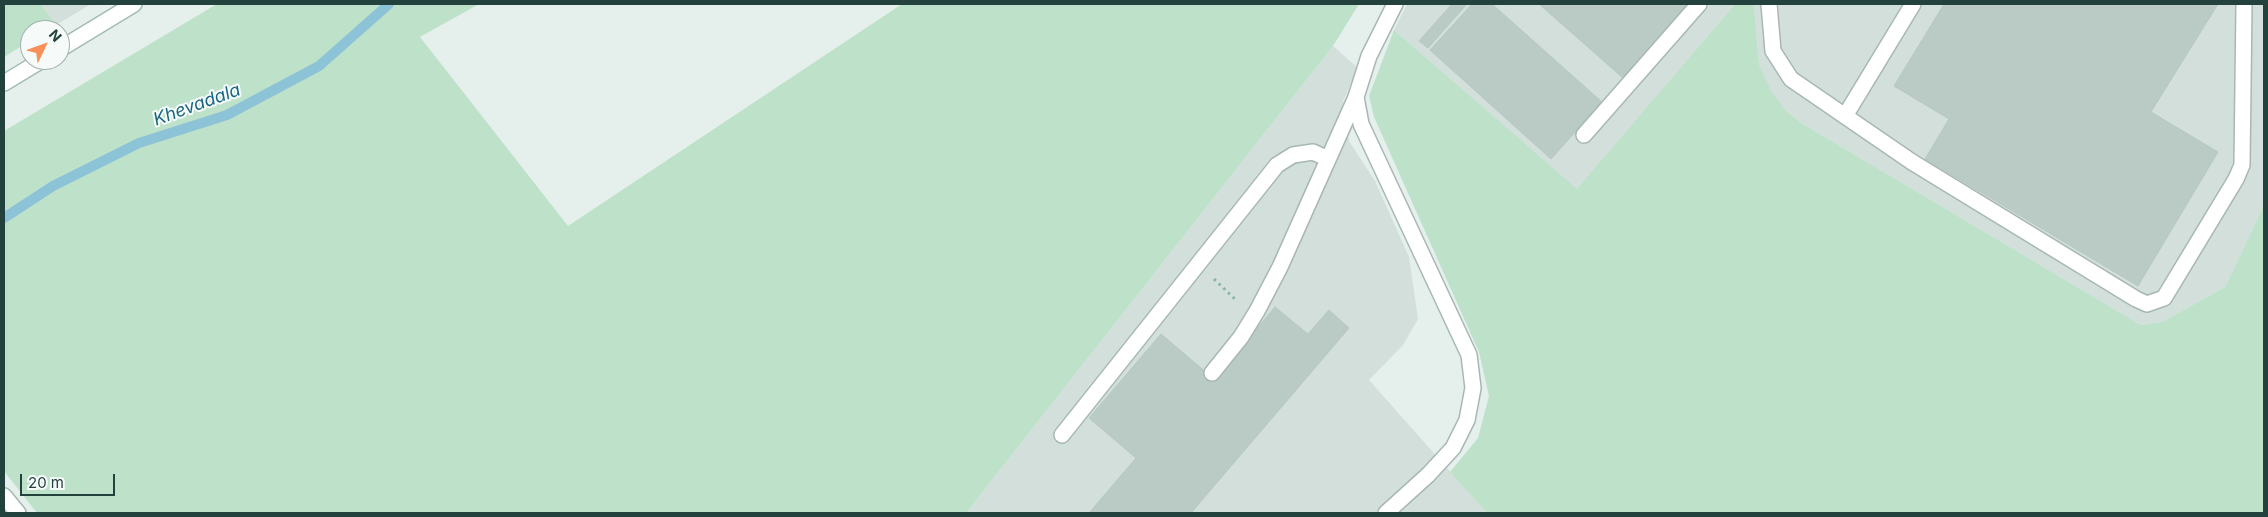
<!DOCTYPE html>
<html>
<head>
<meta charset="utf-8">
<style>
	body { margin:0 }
	#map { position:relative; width:2268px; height:517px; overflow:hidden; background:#e5efec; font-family:Inter,sans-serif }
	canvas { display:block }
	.frame { position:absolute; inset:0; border:5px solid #23423d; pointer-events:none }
	.north { position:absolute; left:20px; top:20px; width:50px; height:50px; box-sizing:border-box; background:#f6fbf9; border:1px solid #a2b1ae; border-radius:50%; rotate:48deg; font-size:14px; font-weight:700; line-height:20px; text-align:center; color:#23423d }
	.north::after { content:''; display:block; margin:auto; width:18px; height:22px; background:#f8905a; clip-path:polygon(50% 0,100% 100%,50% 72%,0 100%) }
	.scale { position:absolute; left:20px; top:474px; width:95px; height:22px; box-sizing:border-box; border:2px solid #23423d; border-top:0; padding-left:6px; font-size:15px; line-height:18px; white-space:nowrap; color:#23423d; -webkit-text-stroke:4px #f6fbf9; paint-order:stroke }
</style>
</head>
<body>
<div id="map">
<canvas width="2268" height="517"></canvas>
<div class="frame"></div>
<div class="north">N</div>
<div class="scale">20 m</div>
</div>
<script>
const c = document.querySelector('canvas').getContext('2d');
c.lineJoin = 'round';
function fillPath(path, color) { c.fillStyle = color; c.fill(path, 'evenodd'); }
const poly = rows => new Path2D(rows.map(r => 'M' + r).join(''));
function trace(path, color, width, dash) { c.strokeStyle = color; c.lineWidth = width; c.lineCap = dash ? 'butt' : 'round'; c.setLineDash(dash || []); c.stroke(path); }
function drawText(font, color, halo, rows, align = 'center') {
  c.font = font + ' Inter,sans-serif'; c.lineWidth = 4; c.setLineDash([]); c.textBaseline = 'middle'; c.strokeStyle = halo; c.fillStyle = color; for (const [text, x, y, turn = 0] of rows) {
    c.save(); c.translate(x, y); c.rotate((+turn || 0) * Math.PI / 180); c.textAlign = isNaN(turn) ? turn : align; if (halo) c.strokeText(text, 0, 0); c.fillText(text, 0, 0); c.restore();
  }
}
fillPath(poly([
	[41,4,91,4,56,25],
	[1407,4,1735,4,1577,190,1394,30],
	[1754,4,2264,4,2264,205,2225,287,2162,322,2141,325,1803,124,1786,111,1770,91,1759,64],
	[1333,46,1358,68,1343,101,1349,141,1375,181,1409,257,1418,319,1403,345,1369,380,1487,513,966,513]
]), '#d3dfdb');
fillPath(poly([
	[4,4,41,4,56,25,48,30,30,30,30,41,4,57],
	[217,4,479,4,420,37,568,226,902,4,1359,4,1333,46,966,513,37,513,4,471,4,131],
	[1735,4,1754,4,1759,64,1771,91,1786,111,1803,124,2141,325,2162,322,2225,287,2264,205,2264,513,1487,513,1450,472,1478,438,1489,396,1479,352,1374,117,1369,96,1394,30,1577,189]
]), '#bee1ca');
trace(poly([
	[4,218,53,186,139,143,227,115,319,66,389,4]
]), '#8cc3d6', 10);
const building = poly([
	[1452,4,1467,4,1428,48,1419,41,1452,4],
	[1472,4,1492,4,1602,102,1551,159,1430,50,1472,4],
	[1539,4,1689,4,1623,78,1539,4],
	[1944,4,2218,4,2151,112,2218,152,2138,286,1925,159,1949,119,1894,86,1944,4],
	[1275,307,1308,334,1329,310,1349,328,1191,513,1089,513,1136,458,1089,418,1161,334,1214,379,1275,307]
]);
fillPath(building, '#bacac5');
trace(building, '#b7c9c3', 1);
const lane = poly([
	[1845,116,1913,4],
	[1584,135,1699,4],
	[1912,162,2136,299,2147,304,2164,298,2236,179,2242,165,2244,4],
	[1212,373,1241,337,1257,311,1280,267,1356,97],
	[1062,435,1277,165,1293,155,1313,152,1328,159],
	[1386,513,1428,475]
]);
const street = poly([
	[1395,4,1369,56,1356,97,1361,124,1469,355,1473,388,1467,420,1453,448,1428,475],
	[1769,4,1773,51,1791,79,1912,162],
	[4,496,18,513]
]);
const secondary = poly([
	[60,49,134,4],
	[4,83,42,60]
]);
trace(lane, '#a7b8b4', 18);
trace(street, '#a7b8b4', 18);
trace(secondary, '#a3bbb5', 18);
trace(poly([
	[1214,279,1237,301]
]), '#84b4aa', 3, [2.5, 4]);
trace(lane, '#fff', 15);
trace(street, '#fff', 15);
trace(secondary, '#fff', 15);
drawText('italic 18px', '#196682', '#f6fbf9', [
	["Khevadala",197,105,-20]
]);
</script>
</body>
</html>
